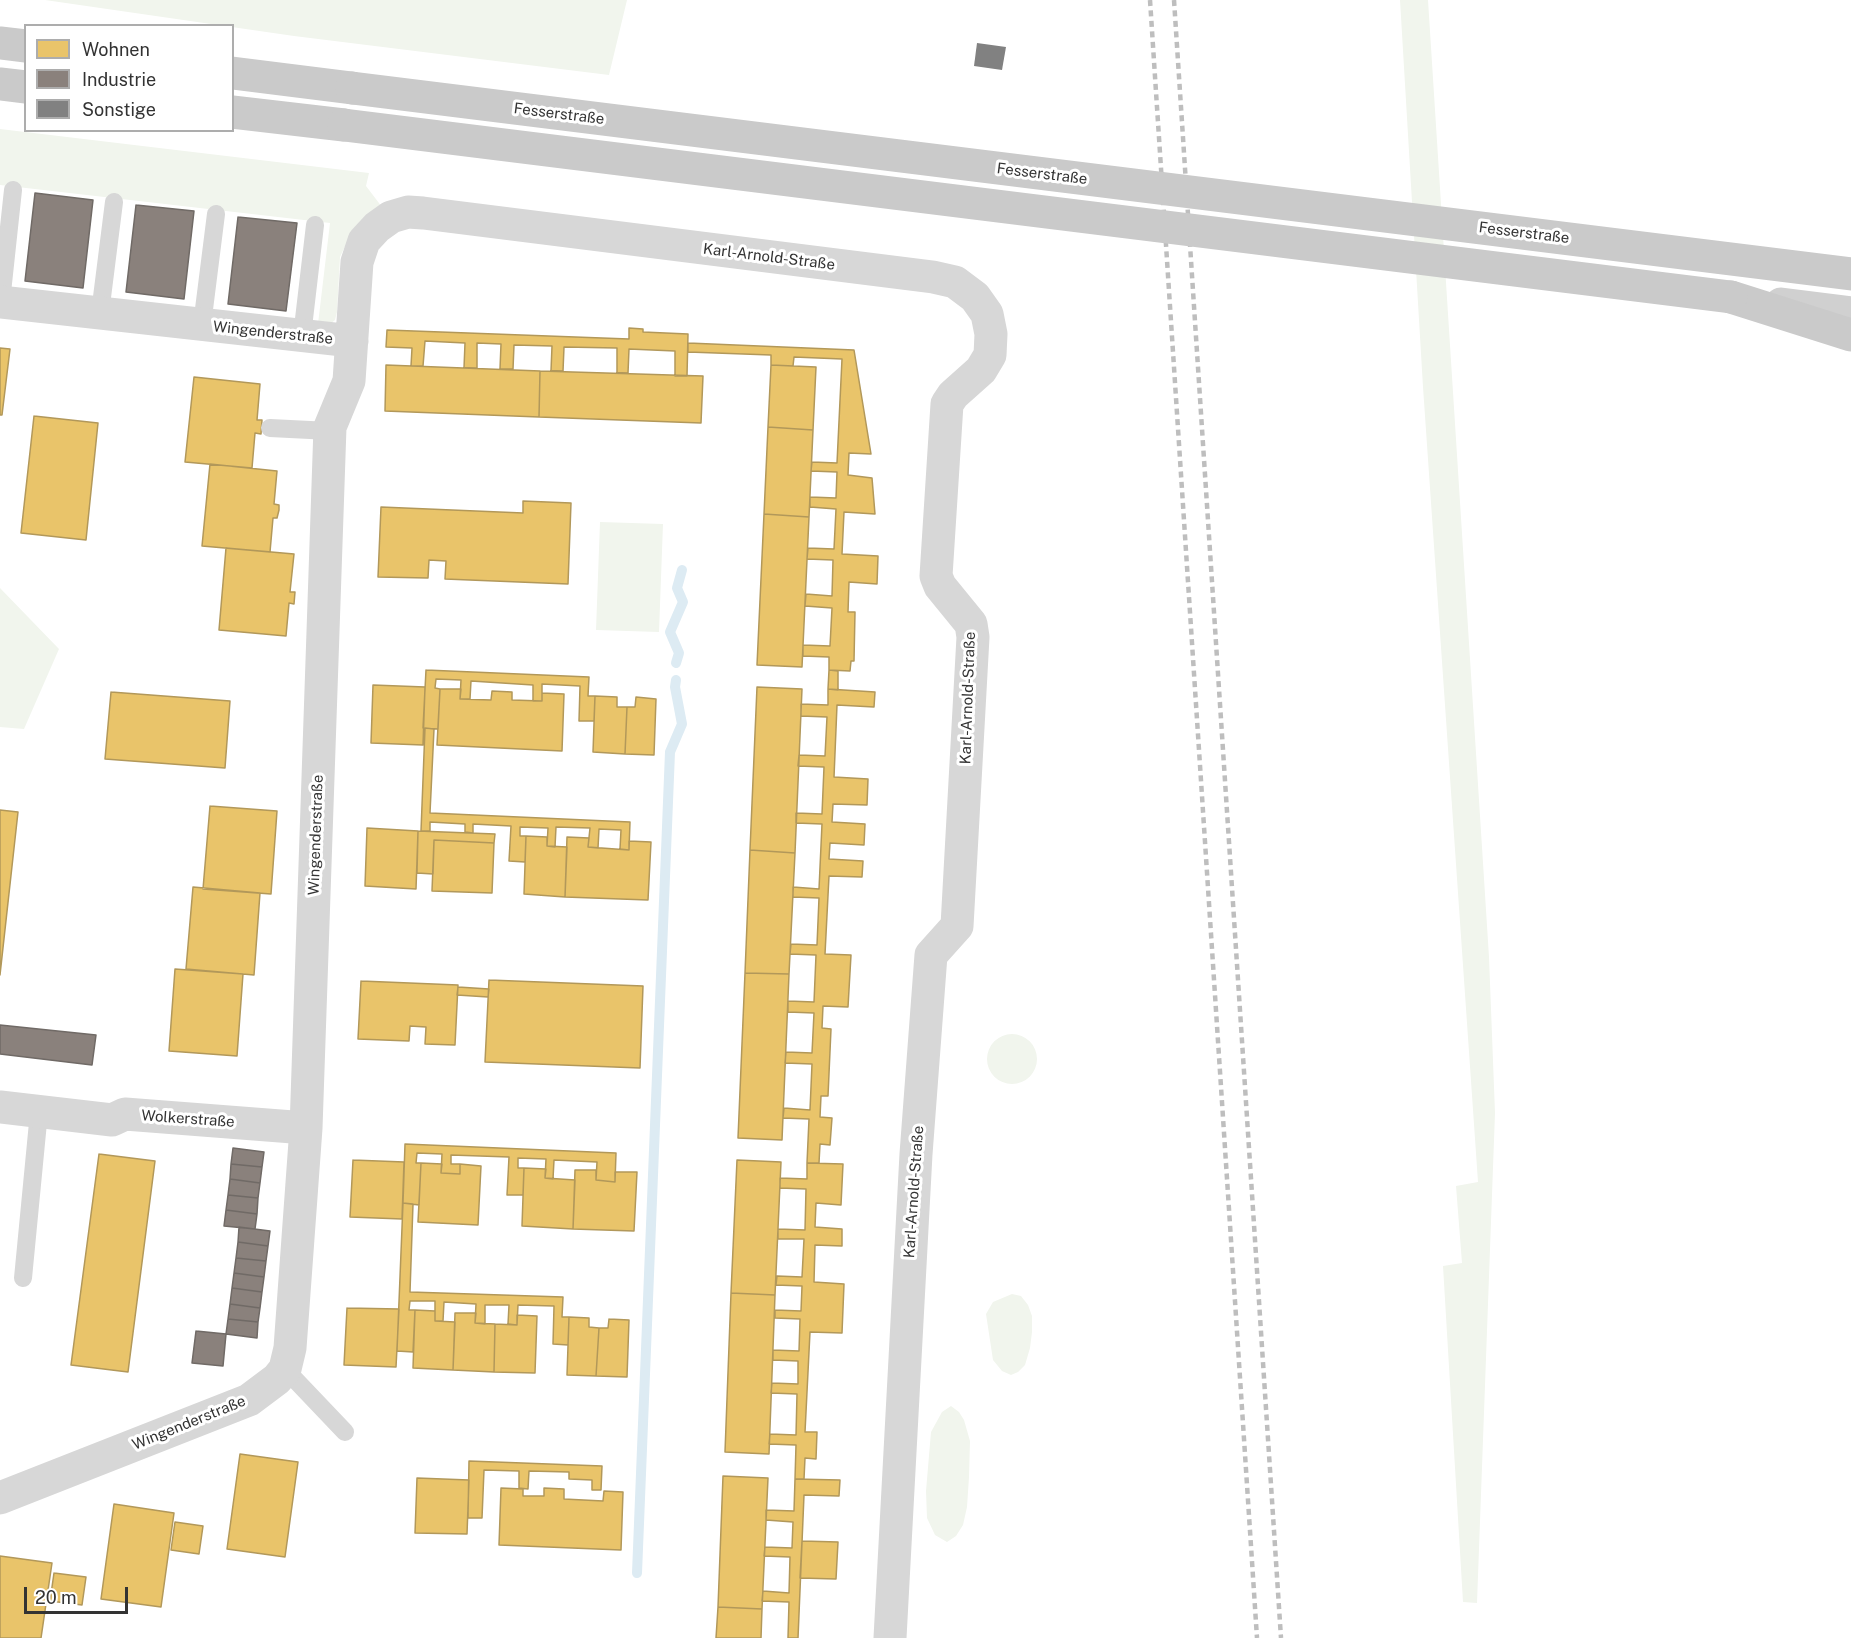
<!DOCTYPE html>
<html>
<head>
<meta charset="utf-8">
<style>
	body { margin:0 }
	#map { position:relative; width:1851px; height:1638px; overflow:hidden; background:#fff; font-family:"Public Sans",sans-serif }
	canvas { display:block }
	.legend { position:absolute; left:24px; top:24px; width:210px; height:108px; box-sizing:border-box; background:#fff; border:2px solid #adadad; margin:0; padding:8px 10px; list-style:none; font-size:18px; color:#333 }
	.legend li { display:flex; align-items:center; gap:12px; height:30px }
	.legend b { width:30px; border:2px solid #adadad }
	.scale { position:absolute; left:24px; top:1587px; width:104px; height:27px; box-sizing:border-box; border:3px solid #333; border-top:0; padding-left:8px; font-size:18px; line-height:21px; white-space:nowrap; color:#333; -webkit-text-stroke:4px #fff; paint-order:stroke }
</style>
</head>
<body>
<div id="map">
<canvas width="1851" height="1638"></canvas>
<ul class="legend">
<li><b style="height:16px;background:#e9c46a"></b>Wohnen</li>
<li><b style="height:16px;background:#8a817c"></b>Industrie</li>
<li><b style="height:16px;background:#818181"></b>Sonstige</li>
</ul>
<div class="scale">20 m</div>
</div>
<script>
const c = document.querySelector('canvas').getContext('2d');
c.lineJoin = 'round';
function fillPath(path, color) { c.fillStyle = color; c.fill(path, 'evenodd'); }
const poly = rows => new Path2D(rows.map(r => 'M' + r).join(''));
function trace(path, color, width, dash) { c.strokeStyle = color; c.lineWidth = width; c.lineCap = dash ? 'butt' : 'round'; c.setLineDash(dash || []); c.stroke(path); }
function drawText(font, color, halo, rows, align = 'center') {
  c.font = font + ' "Public Sans",sans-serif'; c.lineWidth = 6; c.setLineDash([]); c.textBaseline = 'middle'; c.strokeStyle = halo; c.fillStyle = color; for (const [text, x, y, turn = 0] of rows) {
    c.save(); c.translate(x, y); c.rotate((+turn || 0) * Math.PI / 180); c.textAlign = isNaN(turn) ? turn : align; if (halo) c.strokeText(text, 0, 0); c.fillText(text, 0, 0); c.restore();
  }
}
fillPath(poly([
	[45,0,627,0,609,75,294,36],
	[1400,0,1428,0,1489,957,1495,1113,1477,1603,1463,1602,1443,1266,1462,1263,1456,1186,1478,1182,1423,387],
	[0,129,369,173,366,186,382,207,350,236,340,257,337,312,335,320,329,325,318,324,330,223,0,185],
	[600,522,663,524,659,632,596,630],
	[0,588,59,649,24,729,0,727],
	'987 1059a25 25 0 1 1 50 0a25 25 0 1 1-50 0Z',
	[1012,1294,1021,1296,1028,1305,1032,1316,1032,1332,1030,1348,1025,1365,1018,1372,1011,1375,1002,1371,993,1360,986,1314,993,1302],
	[951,1406,959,1412,964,1420,970,1441,969,1477,967,1507,963,1525,956,1536,947,1542,935,1535,927,1518,926,1491,931,1432,942,1412]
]), '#f1f5ed');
const homes = poly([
	[629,328,643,329,643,332,688,334,687,376,675,376,675,351,629,349,628,373,617,373,617,348,564,347,563,371,551,371,552,346,514,345,513,369,500,369,501,344,477,343,477,368,464,368,465,343,425,341,423,366,411,366,412,348,386,347,387,330,629,339,629,328],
	[688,343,854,350,871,454,849,453,848,475,872,478,875,514,844,512,842,554,878,556,877,584,849,582,848,612,855,612,854,661,851,661,850,671,829,670,829,657,803,656,803,645,830,646,832,608,805,606,806,594,832,596,833,560,807,559,808,548,834,549,836,509,810,507,810,497,836,498,837,472,811,471,812,462,837,463,842,359,794,357,793,366,771,365,771,355,688,352,688,343],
	[0,348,10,349,2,415,0,415,0,348],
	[386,365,540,371,539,417,385,411,386,365],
	[771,365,816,367,813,430,768,427,771,365],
	[540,371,703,376,701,423,539,417,540,371],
	[194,377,260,384,257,420,262,420,261,434,255,433,252,468,185,462,194,377],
	[34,416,98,423,86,540,21,533,34,416],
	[768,427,813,430,809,517,764,514,768,427],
	[210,464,277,471,274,504,279,505,279,510,277,518,273,518,270,552,202,546,210,464],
	[523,501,571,503,568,584,445,579,446,561,429,560,428,578,378,577,381,507,523,513,523,501],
	[764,514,809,517,802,667,757,665,764,514],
	[226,548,294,554,290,592,295,592,294,604,289,603,286,636,219,630,226,548],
	[426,670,589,677,588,696,595,696,594,721,579,721,580,686,542,684,542,701,533,701,533,685,471,681,470,699,460,699,461,680,436,679,435,688,440,689,438,729,423,728,426,670],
	[829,670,838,671,838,690,828,689,829,670],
	[373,685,425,687,423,745,371,743,373,685],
	[757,687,802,689,795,853,750,850,757,687],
	[440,689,461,689,460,699,491,700,492,691,512,692,512,700,542,701,542,693,564,694,562,751,437,745,440,689],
	[828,689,875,692,874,707,837,705,834,777,868,779,867,805,833,804,832,822,865,824,864,845,830,843,829,859,863,861,862,877,829,876,825,954,851,955,848,1007,823,1006,822,1028,831,1029,828,1096,821,1096,820,1117,832,1118,830,1145,820,1144,819,1163,807,1163,809,1119,783,1118,784,1108,810,1110,812,1064,785,1063,786,1052,812,1053,814,1013,788,1012,788,1001,814,1002,816,955,790,954,791,944,817,945,819,898,793,897,793,887,819,889,822,824,796,823,796,813,822,814,824,767,798,766,799,755,825,756,827,717,801,716,801,704,828,705,828,689],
	[111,692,230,701,225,768,105,759,111,692],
	[595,696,617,697,617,707,627,707,625,754,593,752,595,696],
	[636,697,656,699,654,755,625,754,627,707,635,707,636,697],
	[425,728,434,729,430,813,630,822,629,850,620,849,621,830,599,829,598,848,588,847,590,828,556,827,555,847,547,846,548,828,520,827,520,836,526,836,525,862,509,861,511,826,473,824,473,833,465,832,465,824,430,822,430,831,421,831,425,728],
	[210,806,277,811,271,894,203,889,210,806],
	[0,810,18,812,0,975,0,810],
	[367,828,418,831,416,889,365,886,367,828],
	[418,831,495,834,494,843,434,840,433,874,417,873,418,831],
	[526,836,547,837,547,846,567,847,565,897,524,894,526,836],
	[567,837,589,838,588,847,629,850,629,841,651,842,648,900,565,897,567,837],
	[434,840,494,843,492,893,432,891,434,840],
	[750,850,795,853,789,974,745,973,750,850],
	[193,887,260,893,254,975,186,969,193,887],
	[175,969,243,974,237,1056,169,1051,175,969],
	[745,973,789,974,782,1140,738,1138,745,973],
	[489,980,643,986,640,1068,485,1062,489,980],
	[361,981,458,985,455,1045,425,1044,426,1027,410,1026,409,1041,358,1039,361,981],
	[458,987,489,989,488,997,457,995,458,987],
	[405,1144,616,1153,615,1182,596,1180,597,1162,554,1160,553,1179,545,1178,546,1159,518,1158,518,1168,524,1168,523,1195,507,1195,509,1157,451,1155,451,1164,460,1164,460,1174,441,1173,442,1154,417,1153,416,1163,421,1163,419,1205,403,1203,405,1144],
	[99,1154,155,1161,128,1372,71,1365,99,1154],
	[353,1160,404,1162,402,1219,350,1217,353,1160],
	[737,1160,781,1162,775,1295,731,1293,737,1160],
	[421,1163,442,1164,441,1173,460,1174,460,1164,481,1166,478,1225,418,1222,421,1163],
	[807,1163,843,1164,841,1205,816,1203,815,1227,842,1229,842,1246,815,1245,814,1282,844,1284,842,1333,810,1332,805,1432,817,1432,816,1459,805,1458,804,1479,795,1479,796,1445,769,1444,770,1434,796,1435,797,1394,771,1393,772,1383,798,1384,798,1361,773,1360,773,1350,799,1351,800,1319,775,1318,775,1310,801,1311,802,1286,776,1285,777,1276,802,1277,804,1239,778,1239,778,1229,805,1230,806,1189,780,1188,780,1178,807,1179,807,1163],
	[524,1168,546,1169,545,1178,575,1180,573,1229,522,1226,524,1168],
	[575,1170,596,1170,596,1180,615,1182,615,1172,637,1172,634,1231,573,1229,575,1170],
	[403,1203,413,1204,410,1292,563,1297,562,1317,569,1317,568,1345,553,1344,554,1306,518,1305,517,1325,508,1324,509,1305,485,1305,485,1324,475,1323,476,1304,444,1302,443,1321,435,1321,435,1301,410,1301,409,1310,415,1310,413,1352,397,1351,403,1203],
	[731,1293,775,1295,769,1454,725,1452,731,1293],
	[347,1308,399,1309,396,1367,344,1365,347,1308],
	[415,1310,435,1311,435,1321,455,1322,453,1370,413,1368,415,1310],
	[455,1313,476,1313,475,1323,495,1324,494,1372,453,1370,455,1313],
	[517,1315,537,1316,535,1373,494,1372,495,1324,517,1325,517,1315],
	[569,1317,589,1318,589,1327,599,1328,596,1376,567,1375,569,1317],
	[609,1319,629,1320,627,1377,596,1376,599,1328,608,1328,609,1319],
	[240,1454,298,1462,285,1557,227,1549,240,1454],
	[469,1461,602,1466,601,1490,592,1490,592,1480,569,1479,569,1472,529,1471,528,1489,519,1488,519,1471,484,1470,482,1518,468,1518,469,1461],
	[723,1476,768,1478,762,1609,718,1607,723,1476],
	[417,1478,469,1480,467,1534,415,1533,417,1478],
	[795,1479,840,1480,839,1496,804,1495,798,1638,788,1638,789,1602,762,1601,763,1591,789,1593,790,1557,764,1556,765,1547,792,1548,793,1522,766,1520,766,1510,794,1511,795,1479],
	[501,1488,523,1489,523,1496,544,1496,544,1488,564,1489,564,1499,603,1501,604,1491,623,1492,621,1550,499,1545,501,1488],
	[114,1504,174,1513,161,1607,101,1599,114,1504],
	[175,1522,203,1526,199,1554,171,1550,175,1522],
	[802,1541,838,1542,836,1579,800,1578,802,1541],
	[0,1556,52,1563,41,1638,0,1638,0,1556],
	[54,1573,86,1577,82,1605,50,1601,54,1573],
	[718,1607,762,1609,761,1638,716,1638,718,1607]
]);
fillPath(homes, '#e9c46a');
trace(homes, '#b2985a', 1.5);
const industry = poly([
	[35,193,93,200,83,288,25,281,35,193],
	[136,205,194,211,184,299,126,292,136,205],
	[238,217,297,223,286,311,228,304,238,217],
	[0,1025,96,1035,92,1065,0,1054,0,1025],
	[233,1148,264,1152,262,1167,231,1164,233,1148],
	[231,1164,262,1167,260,1183,230,1179,231,1164],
	[230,1179,260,1183,258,1198,228,1195,230,1179],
	[228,1195,258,1198,257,1214,226,1210,228,1195],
	[226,1210,257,1214,255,1229,224,1226,226,1210],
	[239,1227,270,1231,268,1246,238,1242,239,1227],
	[238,1242,268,1246,266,1261,236,1258,238,1242],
	[236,1258,266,1261,264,1277,234,1273,236,1258],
	[234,1273,264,1277,262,1292,232,1288,234,1273],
	[232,1288,262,1292,260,1308,230,1304,232,1288],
	[230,1304,260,1308,258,1322,228,1319,230,1304],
	[228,1319,258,1322,257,1338,226,1334,228,1319],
	[196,1331,226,1334,223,1366,192,1363,196,1331]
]);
fillPath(industry, '#8a817c');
trace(industry, '#706a66', 1.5);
trace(poly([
	[676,663,679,653,670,632,683,602,677,588,682,570],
	[637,1573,670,752,682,724,675,687,676,680]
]), '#ddebf3', 10);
fillPath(poly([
	[977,43,1006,47,1002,70,974,66]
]), '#818181');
trace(poly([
	[1,302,13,190],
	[100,313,114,202],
	[202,325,216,214],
	[302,336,315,225],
	[270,428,330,431],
	[23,1278,39,1112],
	[285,1369,345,1432]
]), '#d7d7d7', 18);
trace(poly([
	[0,302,352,341],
	[0,1107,112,1120,125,1114,306,1128],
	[0,1498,249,1400,277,1379,285,1369,290,1348,306,1128,330,427,349,381,357,262,364,241,377,227,391,217,408,212,423,213,933,277,955,282,975,297,987,314,991,334,990,355,981,370,953,395,947,404,936,576,940,586,971,624,973,637,957,926,931,955,916,1154,890,1638]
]), '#d7d7d7', 33);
trace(poly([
	[1781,304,1851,313]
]), '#d0d0d0', 33);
trace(poly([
	[0,43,26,46],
	[232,73,352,88],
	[0,84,26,87],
	[232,112,344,125],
	[1731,297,1851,335]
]), '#cacaca', 33);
trace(poly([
	[1150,0,1257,1638],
	[1174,0,1281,1638]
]), '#bebebe', 4.5, [6, 4.5]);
trace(poly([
	[352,88,1851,274],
	[344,125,1731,297]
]), '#cacaca', 33);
drawText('15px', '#333', '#fff', [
	["Fesserstraße",559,114,7],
	["Fesserstraße",1042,174,7],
	["Fesserstraße",1524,233,7],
	["Karl-Arnold-Straße",769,257,7],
	["Wingenderstraße",273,333,6],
	["Karl-Arnold-Straße",968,698,-88],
	["Wingenderstraße",316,835,-88],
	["Wolkerstraße",188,1119,4],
	["Karl-Arnold-Straße",914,1192,-86],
	["Wingenderstraße",189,1423,-22]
]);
</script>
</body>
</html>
